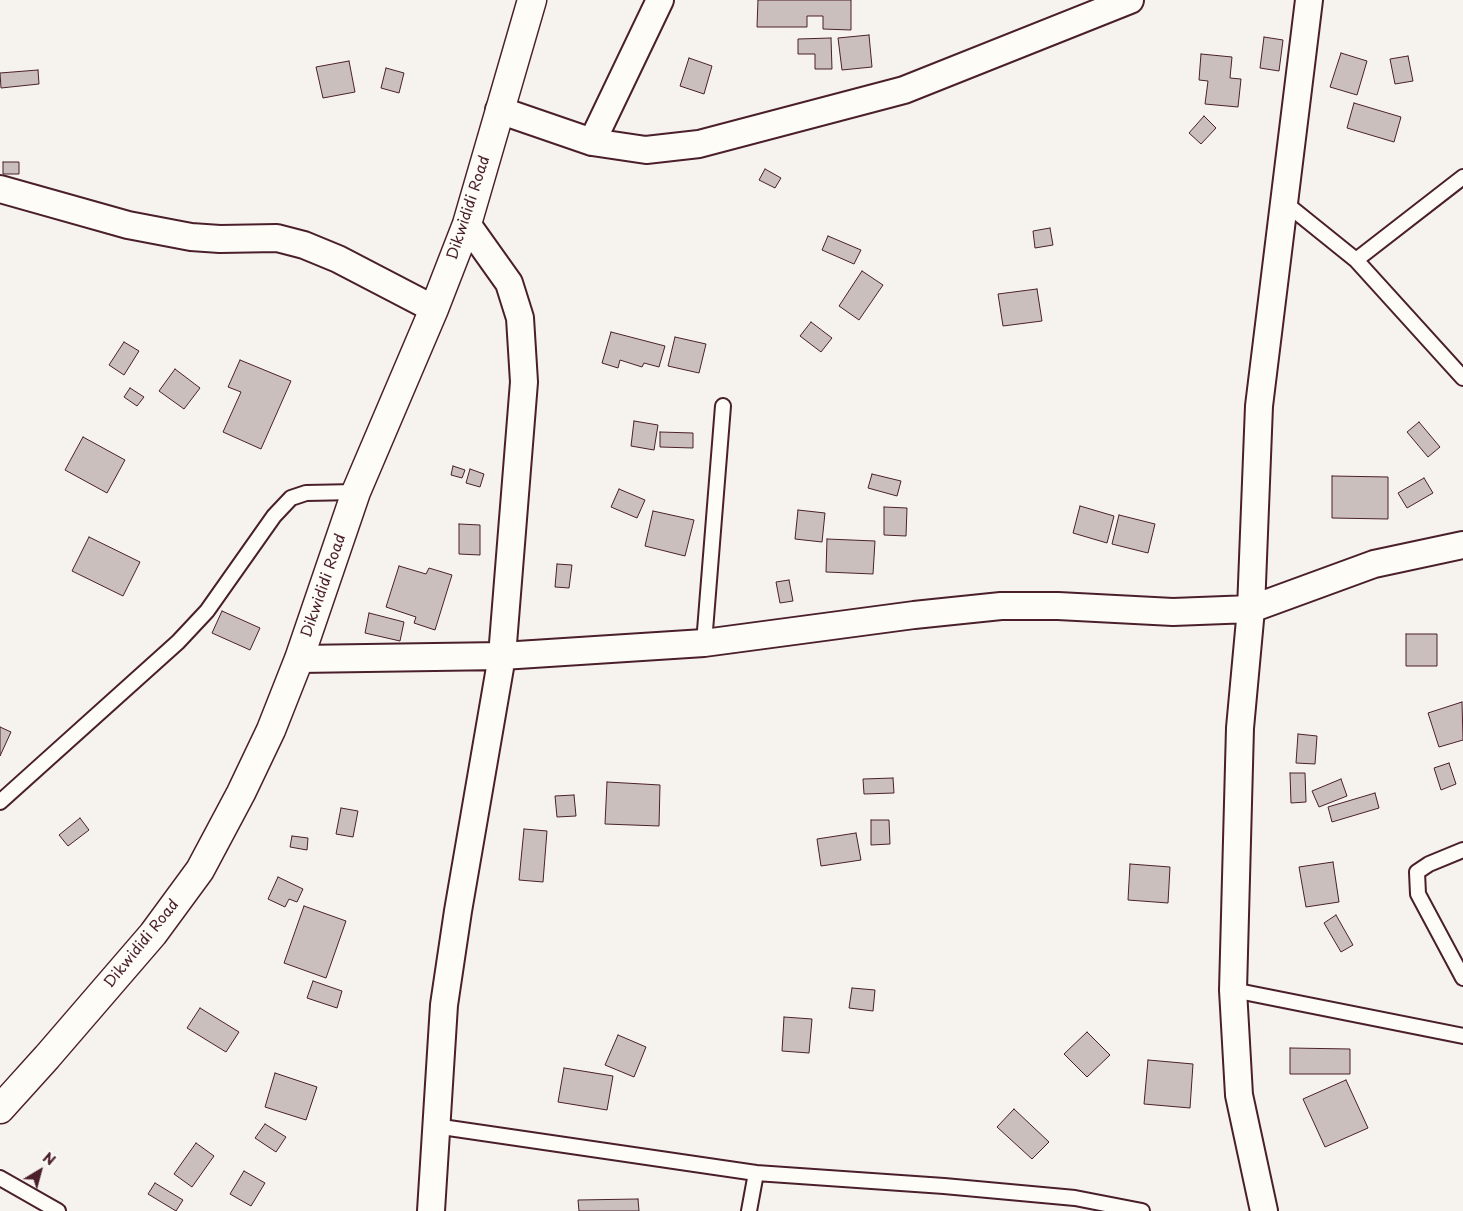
<!DOCTYPE html>
<html>
<head>
<meta charset="utf-8">
<style>
	body { margin:0 }
	#map { position:relative; width:1463px; height:1211px; overflow:hidden; background:#f6f3ef; font-family:"Playpen Sans",sans-serif }
	canvas { display:block }
	.north { position:absolute; left:15px; top:1146px; width:50px; height:50px; -webkit-text-stroke:4px #fdfcf7; paint-order:stroke; rotate:37deg; font-size:14px; font-weight:700; line-height:20px; text-align:center; color:#4a1f2b }
	.north::after { content:''; display:block; margin:auto; width:18px; height:22px; background:#4a1f2b; clip-path:polygon(50% 0,100% 100%,50% 72%,0 100%) }
</style>
</head>
<body>
<div id="map">
<canvas width="1463" height="1211"></canvas>
<div class="north">N</div>
</div>
<script>
const c = document.querySelector('canvas').getContext('2d');
c.lineJoin = 'round';
function fillPath(path, color) { c.fillStyle = color; c.fill(path, 'evenodd'); }
const poly = rows => new Path2D(rows.map(r => 'M' + r).join(''));
function trace(path, color, width, dash) { c.strokeStyle = color; c.lineWidth = width; c.lineCap = dash ? 'butt' : 'round'; c.setLineDash(dash || []); c.stroke(path); }
function drawText(font, color, halo, rows, align = 'center') {
  c.font = font + ' "Playpen Sans",sans-serif'; c.lineWidth = 4.5; c.setLineDash([]); c.textBaseline = 'middle'; c.strokeStyle = halo; c.fillStyle = color; for (const [text, x, y, turn = 0] of rows) {
    c.save(); c.translate(x, y); c.rotate((+turn || 0) * Math.PI / 180); c.textAlign = isNaN(turn) ? turn : align; if (halo) c.strokeText(text, 0, 0); c.fillText(text, 0, 0); c.restore();
  }
}
const building = poly([
	[758,0,851,0,851,30,823,29,823,16,807,16,807,27,757,27,758,0],
	[869,35,872,67,842,70,838,38,869,35],
	[1264,37,1283,40,1279,71,1260,68,1264,37],
	[831,38,832,69,815,69,815,54,798,54,798,39,831,38],
	[1341,53,1367,61,1357,95,1330,87,1341,53],
	[1201,54,1232,57,1230,78,1241,79,1238,107,1205,104,1208,81,1199,80,1201,54],
	[1408,56,1413,81,1395,84,1390,59,1408,56],
	[689,58,712,66,704,94,680,86,689,58],
	[349,61,355,92,323,98,316,67,349,61],
	[386,68,404,73,399,93,381,88,386,68],
	[38,70,39,84,1,88,0,73,38,70],
	[1354,103,1401,117,1394,142,1347,128,1354,103],
	[1204,116,1216,128,1201,144,1189,133,1204,116],
	[3,162,19,162,19,174,3,174,3,162],
	[765,169,781,178,775,188,759,180,765,169],
	[1050,228,1053,245,1035,248,1033,231,1050,228],
	[828,236,861,250,854,264,822,250,828,236],
	[862,271,883,285,859,320,839,306,862,271],
	[1037,289,1042,321,1003,326,998,294,1037,289],
	[811,322,832,338,821,352,800,336,811,322],
	[611,332,665,346,659,367,644,363,642,367,620,360,618,368,602,363,611,332],
	[675,337,706,344,699,373,668,366,675,337],
	[124,342,139,351,124,375,109,365,124,342],
	[240,360,291,381,261,449,223,432,241,392,228,387,240,360],
	[175,369,200,388,184,409,159,391,175,369],
	[130,388,144,397,137,406,124,397,130,388],
	[634,421,658,425,654,450,631,446,634,421],
	[1419,422,1440,447,1428,457,1407,432,1419,422],
	[660,432,693,433,693,448,660,447,660,432],
	[83,437,125,460,107,493,65,470,83,437],
	[453,466,465,470,462,478,451,475,453,466],
	[470,469,484,474,480,487,466,483,470,469],
	[872,474,901,481,897,496,868,488,872,474],
	[1332,476,1388,477,1388,519,1332,518,1332,476],
	[1424,478,1433,493,1407,508,1398,493,1424,478],
	[619,489,645,500,637,518,611,507,619,489],
	[1080,506,1114,516,1107,543,1073,533,1080,506],
	[884,507,907,508,906,536,884,535,884,507],
	[798,510,825,513,822,542,795,539,798,510],
	[653,511,694,520,685,556,645,546,653,511],
	[1119,515,1155,524,1148,553,1112,544,1119,515],
	[459,524,480,525,480,555,459,554,459,524],
	[89,537,140,562,123,596,72,571,89,537],
	[827,539,875,541,873,574,826,572,827,539],
	[557,564,572,565,569,588,555,587,557,564],
	[399,566,426,574,429,568,452,575,435,630,414,623,416,617,386,607,399,566],
	[789,580,793,601,780,603,776,582,789,580],
	[222,611,260,628,250,650,212,633,222,611],
	[369,613,404,622,400,641,365,633,369,613],
	[1406,634,1437,634,1437,666,1406,666,1406,634],
	[1462,702,1463,740,1439,747,1428,713,1462,702],
	[0,727,11,732,0,756,0,727],
	[1298,734,1317,736,1315,764,1296,763,1298,734],
	[1449,763,1456,784,1441,790,1434,768,1449,763],
	[1290,773,1305,773,1306,802,1291,803,1290,773],
	[893,778,894,793,864,794,863,779,893,778],
	[1341,779,1347,796,1319,807,1312,791,1341,779],
	[607,782,660,785,659,826,605,824,607,782],
	[1375,793,1379,808,1332,822,1328,807,1375,793],
	[574,795,576,816,557,817,555,796,574,795],
	[341,808,358,811,353,837,336,834,341,808],
	[80,818,89,830,68,846,59,835,80,818],
	[871,820,889,820,890,844,871,845,871,820],
	[524,829,547,831,543,882,519,880,524,829],
	[856,833,861,860,821,866,817,839,856,833],
	[292,836,308,838,307,850,290,847,292,836],
	[1333,862,1339,902,1306,907,1299,867,1333,862],
	[1130,864,1170,867,1168,903,1128,900,1130,864],
	[278,877,303,889,297,902,289,899,285,907,268,899,278,877],
	[304,906,346,921,326,978,284,963,304,906],
	[1336,915,1353,945,1341,952,1324,923,1336,915],
	[313,981,342,991,337,1008,307,998,313,981],
	[852,988,875,990,873,1011,849,1008,852,988],
	[200,1008,239,1032,226,1052,187,1028,200,1008],
	[784,1017,812,1019,809,1053,782,1051,784,1017],
	[1087,1032,1110,1055,1087,1077,1064,1054,1087,1032],
	[618,1035,646,1047,634,1077,605,1065,618,1035],
	[1290,1048,1350,1049,1350,1074,1290,1074,1290,1048],
	[1148,1060,1193,1064,1190,1108,1144,1104,1148,1060],
	[564,1068,613,1076,607,1110,558,1102,564,1068],
	[275,1073,317,1087,306,1120,265,1107,275,1073],
	[1346,1080,1368,1128,1325,1147,1303,1099,1346,1080],
	[1014,1109,1049,1142,1032,1159,997,1127,1014,1109],
	[265,1124,286,1137,276,1152,255,1138,265,1124],
	[196,1143,214,1156,192,1187,174,1174,196,1143],
	[244,1171,265,1183,251,1206,230,1194,244,1171],
	[155,1183,183,1200,176,1211,148,1194,155,1183],
	[638,1199,639,1211,579,1211,578,1200,638,1199]
]);
fillPath(building, '#cbbfbe');
trace(building, '#4a1f2b', 1);
const service = poly([
	[1284,202,1356,260,1463,378],
	[1356,260,1463,177],
	[704,643,723,406],
	[0,802,178,642,207,611,274,516,291,498,306,493,356,492],
	[1463,850,1429,864,1417,872,1418,894,1463,978],
	[1233,990,1463,1036],
	[435,1126,756,1173],
	[0,1178,58,1211],
	[749,1211,756,1173,944,1186,1075,1198,1142,1211]
]);
const minor = poly([
	[660,0,592,142,646,150,699,144,904,90,1130,0],
	[499,110,592,142],
	[0,189,128,225,191,237,220,239,277,238,304,245,338,259,434,309],
	[299,659,502,656,704,643,914,615,1001,606,1058,606,1173,612,1251,609,1259,406,1309,0],
	[431,1211,444,1005,458,911,502,656,524,382,520,318,509,283,467,224],
	[1264,1211,1239,1095,1233,990,1240,728,1251,609,1374,564,1463,545]
]);
const tertiary = poly([
	[0,1109,47,1057,153,934,200,870,241,793,271,730,299,659,356,492,434,309,467,224,532,0]
]);
trace(service, '#4a1f2b', 18);
trace(minor, '#4a1f2b', 30);
trace(tertiary, '#4a1f2b', 31);
trace(service, '#fdfcf7', 14);
trace(minor, '#fdfcf7', 26);
trace(tertiary, '#fdfcf7', 28);
drawText('15px', '#4a1f2b', '#fdfcf7', [
	["Dikwididi Road",469,208,-72],
	["Dikwididi Road",324,586,-71],
	["Dikwididi Road",142,944,-51]
]);
</script>
</body>
</html>
